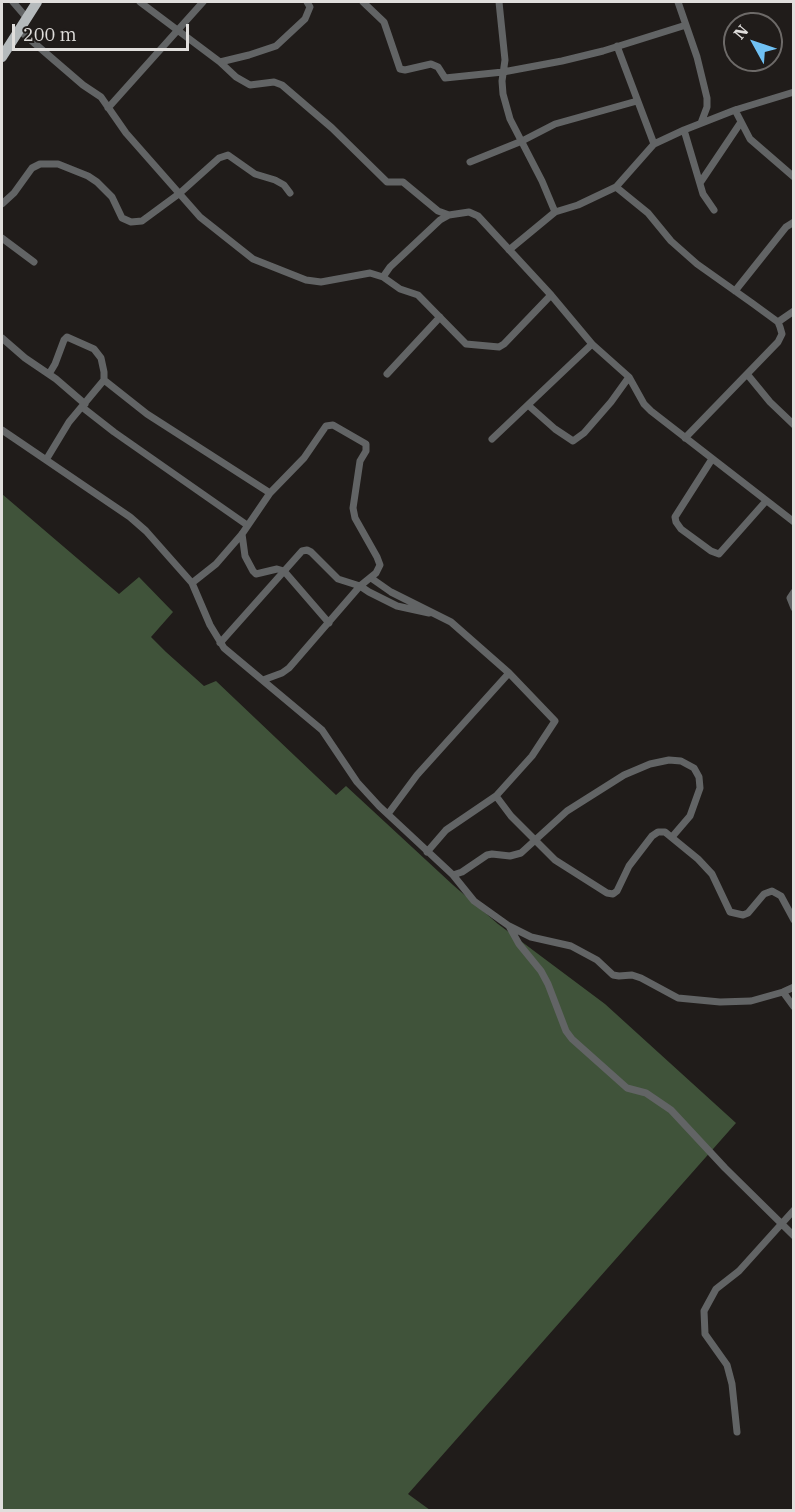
<!DOCTYPE html>
<html>
<head>
<meta charset="utf-8">
<style>
	body { margin:0 }
	#map { position:relative; width:795px; height:1512px; overflow:hidden; background:#201c1a; font-family:"IBM Plex Serif",serif }
	canvas { display:block }
	.frame { position:absolute; inset:0; border:3px solid #e0dedc; pointer-events:none }
	.north { position:absolute; left:723px; top:12px; width:60px; height:60px; box-sizing:border-box; background:#201c1a; border:2px solid #6d6a68; border-radius:50%; rotate:310deg; font-size:16px; font-weight:700; line-height:24px; text-align:center; color:#e0dedc }
	.north::after { content:''; display:block; margin:auto; width:21px; height:27px; background:#70c1f4; clip-path:polygon(50% 0,100% 100%,50% 72%,0 100%) }
	.scale { position:absolute; left:12px; top:24px; width:177px; height:27px; box-sizing:border-box; border:3px solid #e0dedc; border-top:0; padding-left:8px; font-size:18px; line-height:21px; white-space:nowrap; color:#e0dedc; -webkit-text-stroke:4px #201c1a; paint-order:stroke }
</style>
</head>
<body>
<div id="map">
<canvas width="795" height="1512"></canvas>
<div class="frame"></div>
<div class="north">N</div>
<div class="scale">200 m</div>
</div>
<script>
const c = document.querySelector('canvas').getContext('2d');
c.lineJoin = 'round';
function fillPath(path, color) { c.fillStyle = color; c.fill(path, 'evenodd'); }
const poly = rows => new Path2D(rows.map(r => 'M' + r).join(''));
function trace(path, color, width, dash) { c.strokeStyle = color; c.lineWidth = width; c.lineCap = dash ? 'butt' : 'round'; c.setLineDash(dash || []); c.stroke(path); }
fillPath(poly([
	[2,494,119,594,139,577,173,612,151,637,166,652,204,686,216,681,336,795,346,786,453,885,498,924,605,1004,736,1123,408,1494,430,1510,2,1510]
]), '#40533a');
trace(poly([
	[13,2,26,17],
	[140,2,220,62,249,55,276,46,305,19,310,7,307,2],
	[363,2,384,22,400,69,405,70,431,64,438,67,445,78,503,72,562,61,603,51,686,25],
	[499,2,505,60,502,81,503,94,510,119,542,181,555,212],
	[678,2,697,57,707,98,707,107,701,123],
	[18,29,83,85,101,97,126,133,200,217,253,259,306,280,321,282,370,273,383,277,400,289,418,295,466,344,499,347,504,344,551,295,592,344,629,377,644,404,651,411,794,522],
	[617,46,654,144],
	[220,62,236,77,250,85,274,82,282,85,332,128,387,182,403,182,438,211,449,215],
	[108,108,203,2],
	[735,110,750,139,794,177],
	[684,130,703,194,714,210],
	[470,162,522,141,555,124,637,101],
	[700,183,741,122],
	[616,187,648,213,671,241,697,264,752,303,778,322,780,327,782,334,778,342,685,438],
	[2,204,14,193,32,168,40,164,58,164,88,176,97,182,112,197,122,218,131,222,142,221,180,193,219,158,228,155,255,174,275,180,284,185,290,193],
	[2,238,34,262],
	[509,250,555,212,578,205,616,187,654,144,684,130,735,110,794,92],
	[383,277,390,267,440,220,449,215,469,212,478,216,551,295],
	[735,291,786,227,794,222],
	[778,322,794,311],
	[2,338,25,358,56,379,85,404],
	[387,374,440,317],
	[747,374,770,402,794,425],
	[104,380,147,414,270,493],
	[528,405,555,429,573,441,584,433,611,402,629,377],
	[82,407,114,432,247,525],
	[2,430,130,517,146,531,192,583,210,625,224,648,322,730,357,782,379,806,453,875,474,901,509,926,519,944,541,971,548,984,566,1031,572,1039,627,1088,646,1093,671,1110,725,1168,794,1236],
	[492,439,592,344],
	[712,459,675,517,676,522,681,529,711,551,719,554,766,501],
	[46,460,69,422,104,380,104,372,101,358,94,349,67,337,64,340,55,364,49,374],
	[242,534,245,556,253,571,256,574,277,569,284,571,329,623],
	[371,578,391,592,451,622,509,673,555,721,532,756,496,796,446,830,427,852],
	[192,583,216,564,242,534,270,493,304,458,326,426,333,425,366,444,366,451,360,461,353,508,355,518,377,557,380,565,376,573,360,586,289,668,282,673,263,680],
	[794,592,790,598,794,608],
	[220,643,302,551,307,550,311,552,338,579,360,586,369,592,397,606,429,613],
	[496,796,511,816,555,860,607,893,613,894,617,891,629,866,652,836,658,832,665,832,698,859,712,874,730,912,743,915,748,913,764,894,772,891,781,896,794,920],
	[388,814,417,775,509,673],
	[453,875,462,872,487,855,492,854,510,856,521,853,567,811,624,775,650,764,669,760,681,761,694,768,699,777,700,788,690,816,672,837],
	[509,926,531,937,571,946,597,960,613,975,619,976,632,975,641,978,678,998,720,1002,751,1001,783,992,794,987],
	[783,992,794,1007],
	[737,1432,732,1384,727,1365,705,1334,704,1311,716,1289,739,1271,794,1210]
]), '#626465', 7);
trace(poly([
	[2,57,37,2]
]), '#b5babc', 10);
</script>
</body>
</html>
